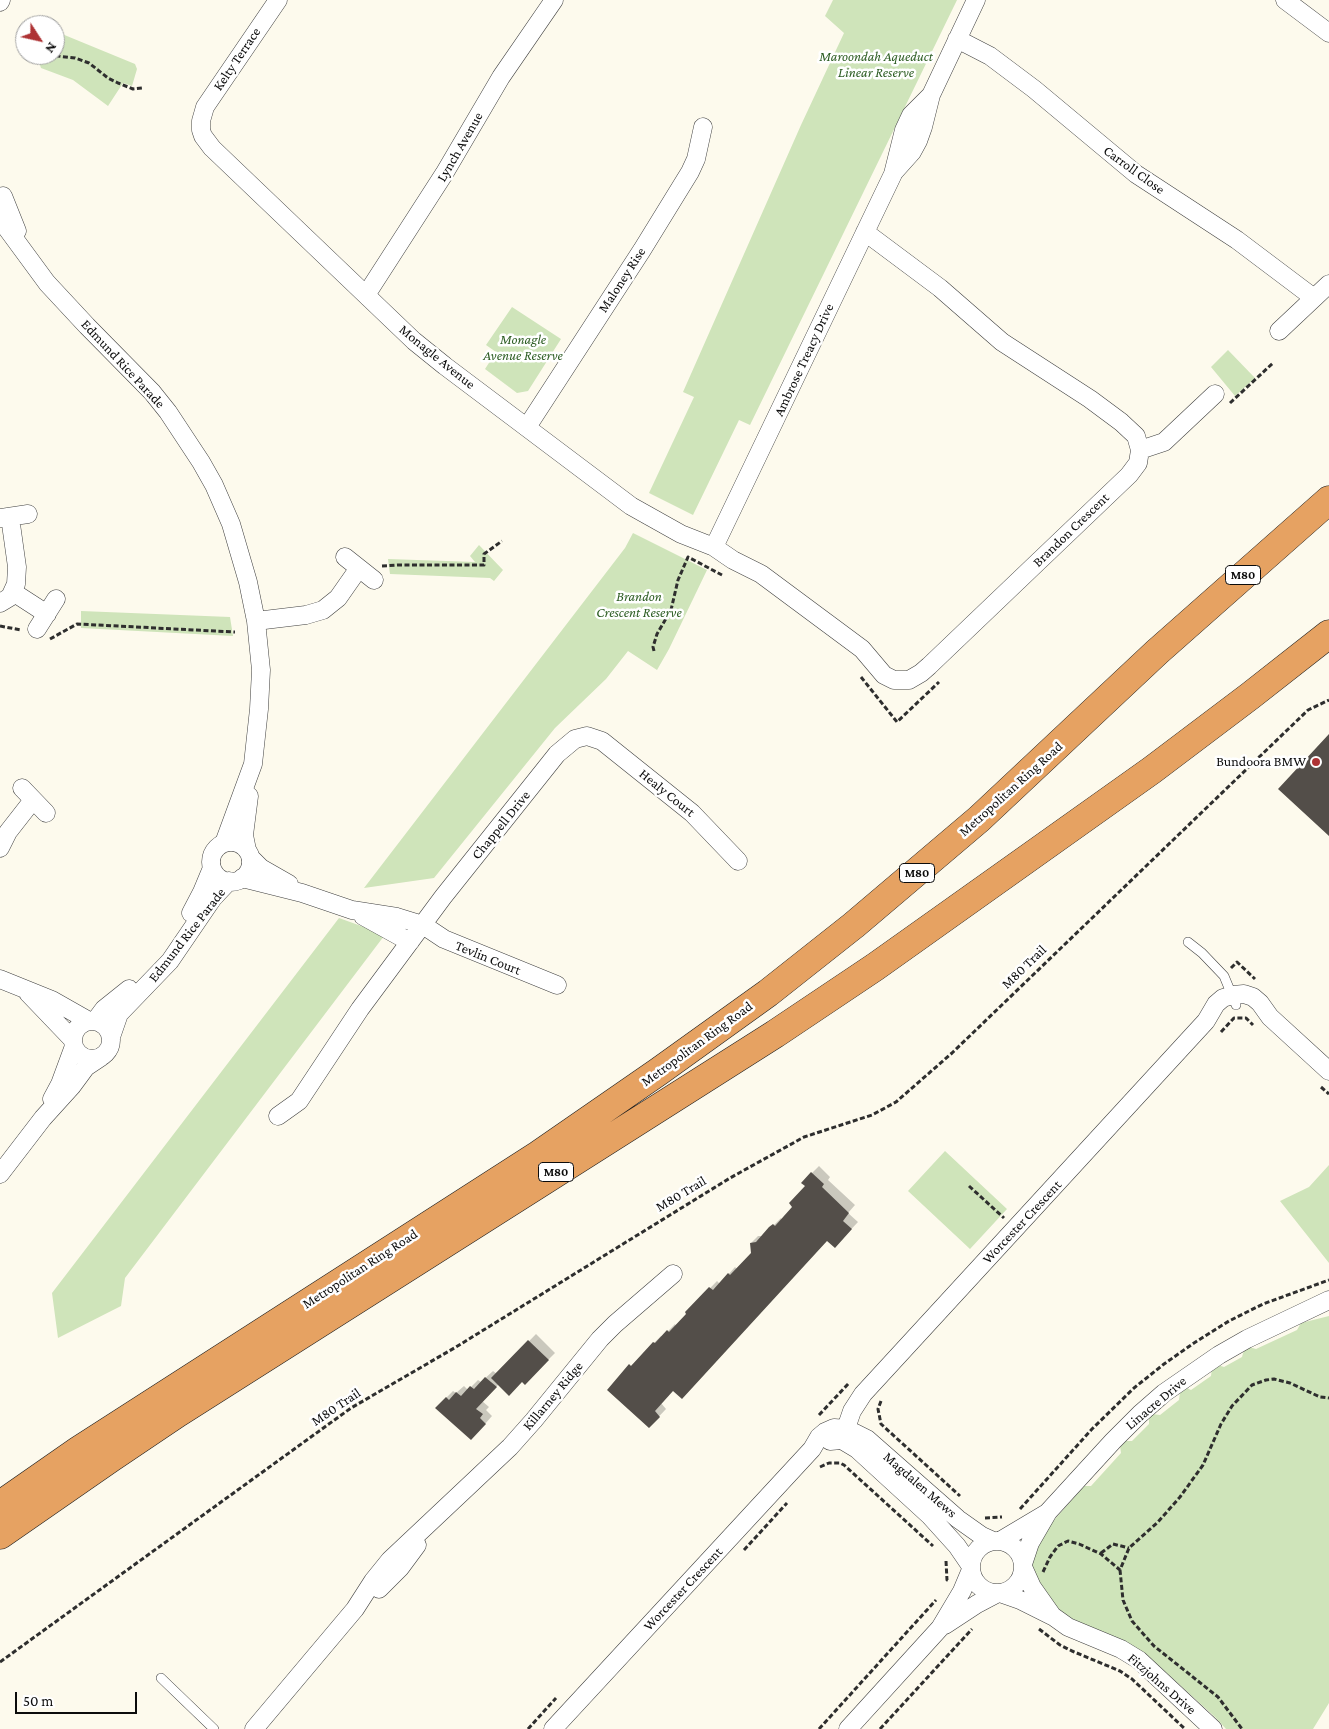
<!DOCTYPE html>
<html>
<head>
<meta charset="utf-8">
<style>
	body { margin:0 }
	#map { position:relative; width:1329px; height:1729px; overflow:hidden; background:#fdfaed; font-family:"Crimson Pro",serif }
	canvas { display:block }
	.north { position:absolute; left:15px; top:15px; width:50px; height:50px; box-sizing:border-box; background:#fff; border:1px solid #9e9e9e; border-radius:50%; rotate:125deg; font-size:14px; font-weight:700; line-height:20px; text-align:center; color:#0c0c0c }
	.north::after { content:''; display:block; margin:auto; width:18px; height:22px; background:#ae3234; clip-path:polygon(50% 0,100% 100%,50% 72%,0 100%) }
	.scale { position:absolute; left:15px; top:1692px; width:122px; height:22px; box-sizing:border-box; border:2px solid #0c0c0c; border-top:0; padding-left:6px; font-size:15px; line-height:18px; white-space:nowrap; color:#0c0c0c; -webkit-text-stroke:4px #fff; paint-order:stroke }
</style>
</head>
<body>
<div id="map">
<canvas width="1329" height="1729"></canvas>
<div class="north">N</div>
<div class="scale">50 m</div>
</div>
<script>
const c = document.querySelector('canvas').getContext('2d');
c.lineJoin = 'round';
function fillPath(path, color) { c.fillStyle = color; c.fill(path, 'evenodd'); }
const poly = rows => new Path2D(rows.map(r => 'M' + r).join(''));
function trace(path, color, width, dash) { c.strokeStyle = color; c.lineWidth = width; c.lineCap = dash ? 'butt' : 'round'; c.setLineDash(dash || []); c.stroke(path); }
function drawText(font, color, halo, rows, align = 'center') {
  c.font = font + ' "Crimson Pro",serif'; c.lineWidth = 5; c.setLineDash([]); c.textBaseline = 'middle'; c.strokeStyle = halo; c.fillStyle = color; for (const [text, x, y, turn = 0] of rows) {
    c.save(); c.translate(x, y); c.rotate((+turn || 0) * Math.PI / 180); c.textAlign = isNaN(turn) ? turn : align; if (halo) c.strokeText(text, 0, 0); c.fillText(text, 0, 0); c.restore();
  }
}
fillPath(poly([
	[833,0,957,0,750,425,739,420,693,515,649,493,694,397,683,392,801,125,844,33,825,16],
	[62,34,135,64,137,69,132,86,123,83,108,106,73,80,41,68,39,62,41,55,55,55,55,42],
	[512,307,561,339,528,391,517,393,485,369,496,352,486,345],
	[1228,350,1255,378,1235,396,1211,367],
	[633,533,707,570,669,649,657,670,628,651,606,679,555,728,434,878,364,888,625,548],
	[479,545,503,570,494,581,490,578,390,574,388,559,475,562,470,556],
	[81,611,230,617,233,636,81,628],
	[339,918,375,931,384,936,125,1278,121,1306,58,1338,52,1293],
	[945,1151,1007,1209,970,1249,908,1191],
	[1329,1165,1329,1263,1280,1201,1309,1187],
	[1329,1316,1329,1703,1313,1729,1226,1729,1215,1717,1149,1657,1132,1645,1075,1622,1062,1613,1047,1598,1028,1564,1048,1527,1084,1486,1091,1486,1121,1453,1120,1446,1125,1441,1132,1441,1149,1424,1149,1417,1152,1414,1160,1415,1179,1400,1180,1392,1185,1387,1191,1390,1211,1376,1212,1368,1218,1365,1224,1367,1242,1357,1244,1350,1249,1347,1256,1349,1297,1330,1301,1323]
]), '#cfe4ba');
fillPath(poly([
	[819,1166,830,1177,828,1180,855,1205,848,1213,858,1222,842,1239,827,1239,673,1390,661,1403,666,1409,649,1427,613,1384,661,1336,662,1337,675,1324,676,1326,688,1313,687,1312,717,1281,720,1284,735,1267,737,1269,752,1253,751,1243,758,1236,763,1236,781,1218,782,1220,794,1207,812,1173],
	[536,1334,555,1353,525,1383,522,1381,499,1384,482,1401,489,1407,486,1410,492,1416,478,1432,446,1398,453,1391,456,1393,464,1386,468,1390,478,1380,481,1382,493,1371,497,1374]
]), '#0003');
fillPath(poly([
	[1329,734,1329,836,1278,789],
	[811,1172,824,1184,822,1187,849,1213,843,1221,852,1229,835,1248,827,1241,682,1399,673,1391,655,1411,660,1417,649,1428,607,1390,629,1364,631,1366,653,1342,655,1343,667,1330,669,1332,686,1314,685,1312,709,1287,713,1290,728,1273,730,1275,751,1253,750,1243,756,1242,769,1227,773,1224,775,1226,792,1207,789,1203,805,1186,801,1183],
	[528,1340,549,1360,525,1385,522,1382,509,1396,491,1378],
	[485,1377,497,1387,476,1409,483,1414,480,1418,486,1424,471,1440,435,1408,446,1397,449,1400,456,1392,461,1396,470,1386,474,1389]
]), '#534e49');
const lane = poly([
	[1188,942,1202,953,1224,976,1236,1005],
	[161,1678,214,1729]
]);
const street = poly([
	[278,0,205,107,201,121,201,130,203,136,212,148,414,341,445,366,631,506,681,534,714,547,733,560,761,574,862,649,884,675,894,680,909,680,921,673,929,666,1129,475,1138,463,1140,450,1136,436,1121,422,1090,399,1002,342,940,288,865,232],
	[1285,0,1329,33],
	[0,2,1,0],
	[957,39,990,56,1034,89,1136,174,1237,240,1314,298],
	[895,171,912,152,918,141,923,127,931,95,976,0],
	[3,196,17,231],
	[0,219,47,283,87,326,152,392,168,412,201,462,214,485,231,524,248,582,256,621,261,670,259,709,253,764,224,843],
	[366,295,444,174,501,77,554,0],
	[1279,331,1329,284],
	[527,427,642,250,690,172,696,159,703,127],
	[1140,450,1164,442,1215,394],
	[0,518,28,514],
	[714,547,893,174,904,130,911,115,931,95],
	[345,557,374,580],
	[13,592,47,614],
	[0,603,10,597,16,584,17,567,10,517],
	[256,621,306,615,323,610,338,598,359,568],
	[37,629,56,599],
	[22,788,46,813],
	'211 862a20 20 0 1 1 40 0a20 20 0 1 1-40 0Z',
	[0,848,8,832,33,800],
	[247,850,244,835,249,796],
	[251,858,261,868,289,884],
	[242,878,302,893,352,910,397,917,423,925,444,939,557,985],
	[191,913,202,892,212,868],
	[363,916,410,942],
	[0,979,52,1000,89,1021],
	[28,993,73,1040],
	[95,1021,104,1009,129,989],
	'73 1040a19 19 0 1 1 38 0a19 19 0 1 1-38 0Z',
	[111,1037,119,1014,170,961,213,898,229,881],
	[52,1099,60,1084,74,1046],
	[278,1116,299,1101,360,1009,443,897,557,754,575,739,587,736,602,741,692,813,738,861],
	[0,1174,43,1118,72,1086,86,1067,101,1057],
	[842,1440,852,1411,863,1394,1206,1021,1216,1004,1223,998,1233,995,1244,994,1253,997,1260,1003,1270,1017,1329,1071],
	[830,1441,842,1440,857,1449,929,1515,957,1546,970,1565],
	'971 1567a26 26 0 1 1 52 0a26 26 0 1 1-52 0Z',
	[1000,1541,1047,1513],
	[1023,1564,1030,1543,1048,1512,1113,1441,1140,1414,1164,1393,1219,1355,1247,1339,1329,1300],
	[1023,1567,1032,1587,1051,1614],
	[379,1589,400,1568,417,1545],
	[1000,1593,1020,1600,1054,1617,1068,1627,1121,1649,1139,1660,1213,1729],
	[945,1625,977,1604,996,1594],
	[254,1729,355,1609,373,1581,390,1560,510,1447,534,1420,600,1339,615,1324,673,1274],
	[553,1729,812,1449,819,1437,825,1432,834,1428,847,1429,867,1439,958,1519,982,1536,993,1541],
	[848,1729,940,1628,962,1591,970,1572]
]);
const highway = poly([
	[0,1505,79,1450,538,1155,658,1072,768,993,854,925,979,819,1157,652,1329,500],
	[0,1535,111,1458,178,1413,775,1034,875,967,1152,770,1250,696,1329,634]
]);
trace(lane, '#3f3f3f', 10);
trace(street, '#3f3f3f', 19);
trace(highway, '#1d1d1d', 29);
trace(poly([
	[48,55,75,58,89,63,108,78,118,83,133,89,142,88],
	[1230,403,1273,363],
	[382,566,398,565,484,565,484,554,502,541],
	[0,626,21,630],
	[50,639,77,624,235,632],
	[654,651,653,647,657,634,671,610,678,580,688,557,722,575],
	[861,677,897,722,939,682],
	[1231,968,1237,962,1255,979],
	[1221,1032,1234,1018,1246,1018,1253,1025],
	[1321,1087,1329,1094],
	[969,1186,1004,1218],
	[881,1401,878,1409,881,1424,960,1496],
	[819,1415,849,1383],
	[820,1467,829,1463,840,1463,844,1465,933,1546],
	[1020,1509,1092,1429,1134,1388,1164,1364,1194,1343,1229,1321,1263,1304,1329,1280],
	[985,1518,1002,1517],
	[744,1550,787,1503],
	[1101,1553,1113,1544,1129,1548],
	[946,1561,947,1580,949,1581],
	[1120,1570,1123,1600,1132,1621,1154,1646,1218,1697,1242,1729],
	[1043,1572,1050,1557,1058,1546,1068,1541,1079,1544,1101,1554,1120,1570,1129,1548,1158,1522,1180,1497,1203,1465,1221,1424,1232,1406,1252,1385,1266,1380,1274,1379,1290,1383,1320,1397,1329,1398],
	[1039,1629,1060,1645,1072,1651,1120,1671,1132,1679,1185,1729],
	[0,1662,351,1408,456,1347,730,1178,804,1137,872,1115,896,1102,952,1053,1308,710,1329,700],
	[528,1729,556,1698],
	[819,1729,936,1600],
	[880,1729,972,1629]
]), '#2e2e2e', 3, [5, 2.5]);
trace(lane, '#fff', 9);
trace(street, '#fff', 18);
trace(highway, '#e6a262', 28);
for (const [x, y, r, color] of [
	[1316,762,5,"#ae3234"]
]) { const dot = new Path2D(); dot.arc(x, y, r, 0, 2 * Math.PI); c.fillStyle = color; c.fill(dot); trace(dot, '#fff', 2); }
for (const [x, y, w] of [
	[1243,575,35],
	[917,873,35],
	[556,1172,35]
]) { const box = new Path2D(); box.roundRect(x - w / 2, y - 9.5, w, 19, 4); c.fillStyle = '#fff'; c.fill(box); trace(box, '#0c0c0c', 1); }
drawText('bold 12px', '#0c0c0c', null, [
	["M80",1243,575],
	["M80",917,873],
	["M80",556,1172]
]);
drawText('italic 14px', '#2d5d23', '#fff', [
	["Maroondah Aqueduct",876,57],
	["Linear Reserve",876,73],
	["Monagle",523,340],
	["Avenue Reserve",523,356],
	["Brandon",639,597],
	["Crescent Reserve",639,613]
]);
drawText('14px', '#0c0c0c', '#fff', [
	["Kelty Terrace",237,59,-56],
	["Lynch Avenue",460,147,-60],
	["Carroll Close",1134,170,36],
	["Maloney Rise",622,280,-57],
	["Monagle Avenue",437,357,39],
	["Ambrose Treacy Drive",804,360,-65],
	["Edmund Rice Parade",123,364,47],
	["Brandon Crescent",1071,530,-44],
	["Metropolitan Ring Road",1011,789,-42],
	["Healy Court",667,793,39],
	["Chappell Drive",501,825,-51],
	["Edmund Rice Parade",187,935,-52],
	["Tevlin Court",488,958,22],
	["M80 Trail",1024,967,-44],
	["Metropolitan Ring Road",697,1044,-36],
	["M80 Trail",681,1194,-31],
	["Worcester Crescent",1022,1222,-47],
	["Metropolitan Ring Road",360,1269,-33],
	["Killarney Ridge",553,1396,-50],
	["Linacre Drive",1156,1403,-40],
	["M80 Trail",336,1407,-34],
	["Magdalen Mews",920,1485,41],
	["Worcester Crescent",683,1589,-47],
	["Fitzjohns Drive",1162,1684,41]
]);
drawText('14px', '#0c0c0c', '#fff', [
	["Bundoora BMW",1306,762]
], 'right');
</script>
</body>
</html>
